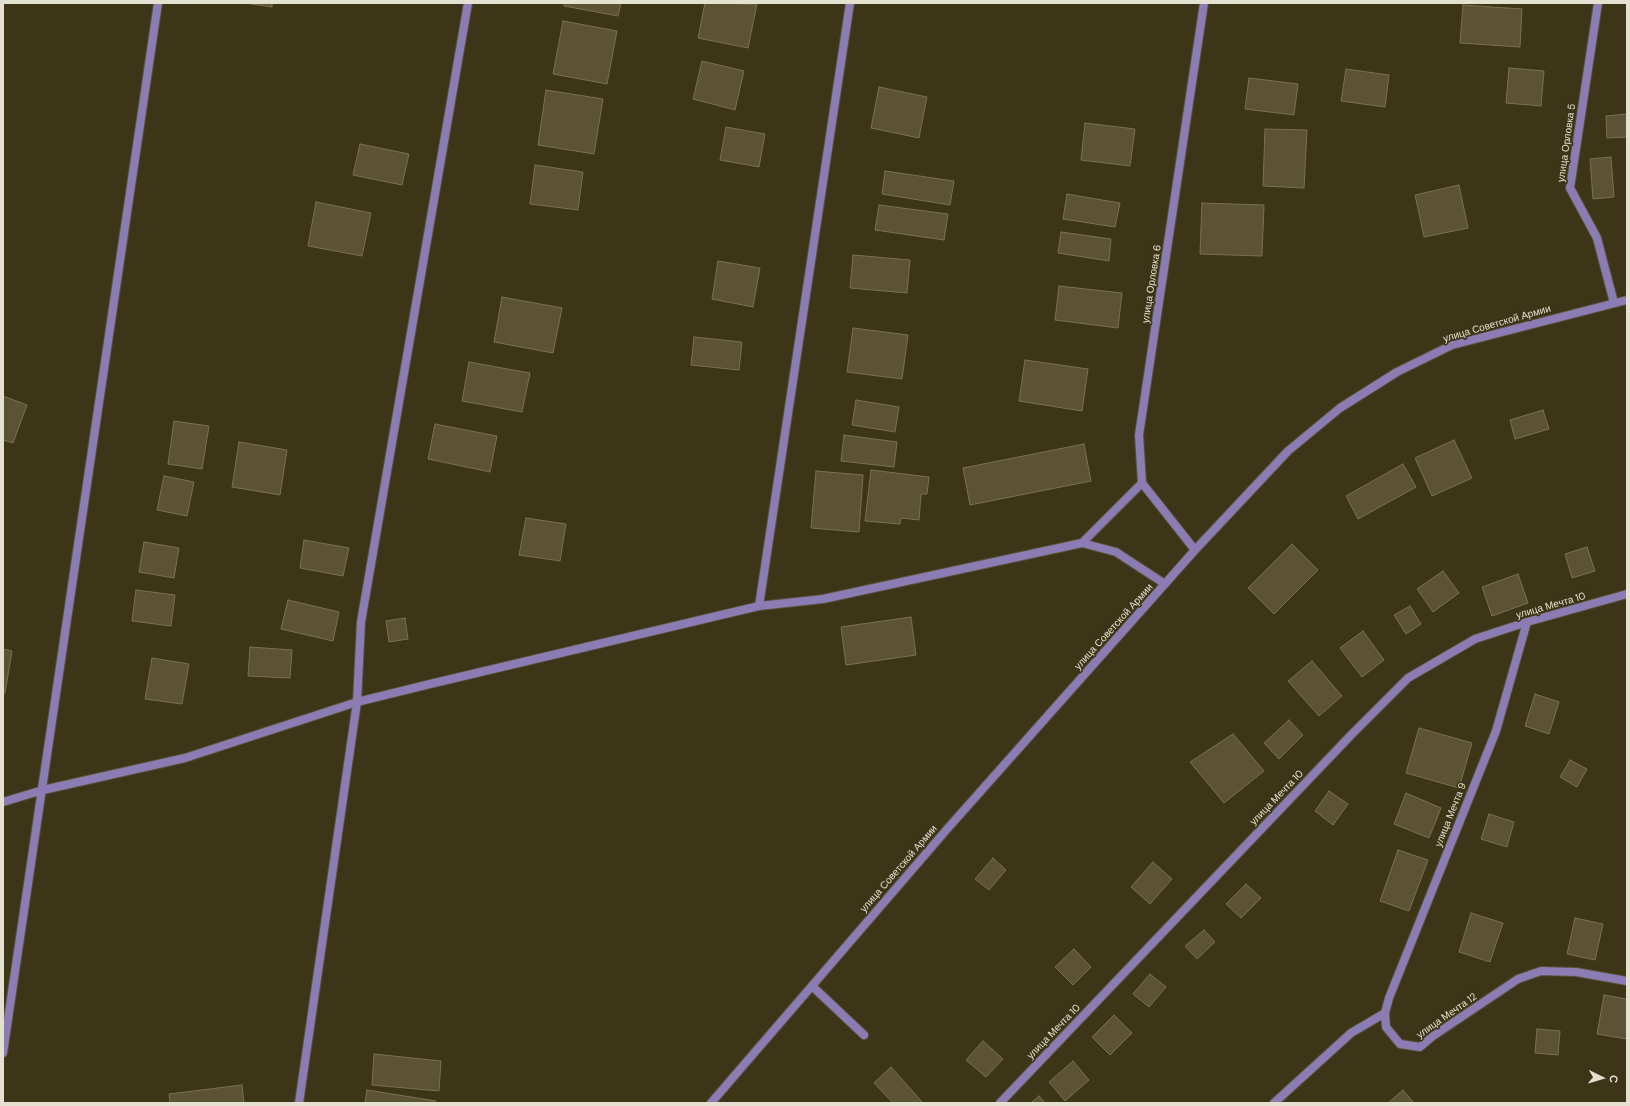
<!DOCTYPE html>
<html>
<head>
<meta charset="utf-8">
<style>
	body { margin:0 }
	#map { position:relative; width:1630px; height:1106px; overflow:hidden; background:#3d3518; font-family:"DM Sans",sans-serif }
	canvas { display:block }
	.frame { position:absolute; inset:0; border:4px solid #e5e1d0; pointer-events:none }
	.north { position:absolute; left:1582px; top:1058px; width:40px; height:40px; -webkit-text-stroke:3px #3d3518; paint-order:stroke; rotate:95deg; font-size:11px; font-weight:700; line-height:16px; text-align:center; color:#e5e1d0 }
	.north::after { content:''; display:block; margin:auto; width:14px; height:18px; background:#e5e1d0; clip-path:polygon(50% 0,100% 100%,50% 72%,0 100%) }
</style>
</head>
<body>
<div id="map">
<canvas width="1630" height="1106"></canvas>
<div class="frame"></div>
<div class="north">С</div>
</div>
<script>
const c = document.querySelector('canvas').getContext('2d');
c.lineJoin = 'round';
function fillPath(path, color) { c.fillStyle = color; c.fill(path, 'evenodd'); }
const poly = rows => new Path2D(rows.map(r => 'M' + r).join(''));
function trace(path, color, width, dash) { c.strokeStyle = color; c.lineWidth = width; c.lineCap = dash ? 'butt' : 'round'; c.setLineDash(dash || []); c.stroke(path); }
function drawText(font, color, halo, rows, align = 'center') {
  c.font = font + ' "DM Sans",sans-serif'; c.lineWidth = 3.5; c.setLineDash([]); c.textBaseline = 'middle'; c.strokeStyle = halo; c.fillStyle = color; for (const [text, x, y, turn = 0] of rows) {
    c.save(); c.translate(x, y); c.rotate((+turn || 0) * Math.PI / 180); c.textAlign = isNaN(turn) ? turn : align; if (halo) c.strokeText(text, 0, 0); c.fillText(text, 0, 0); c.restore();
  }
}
const building = poly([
	[245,3,272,3,272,7,245,3],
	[564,3,621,3,618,16,564,6,564,3],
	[705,3,757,4,748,48,698,38,705,3],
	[1463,5,1522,9,1520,47,1460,43,1463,5],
	[563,21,617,31,607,84,553,74,563,21],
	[702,61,744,71,735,110,693,99,702,61],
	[1509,68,1544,71,1541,106,1506,103,1509,68],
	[1346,69,1389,75,1385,107,1341,101,1346,69],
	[1249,78,1298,84,1294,115,1245,109,1249,78],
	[879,87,927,97,919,138,871,128,879,87],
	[546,90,603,99,594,154,538,145,546,90],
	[1627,114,1627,137,1607,138,1606,116,1627,114],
	[1085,123,1135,129,1130,166,1081,160,1085,123],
	[726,127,765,134,759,167,720,160,726,127],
	[1265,129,1307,130,1304,188,1263,186,1265,129],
	[360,144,409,154,402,185,353,175,360,144],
	[1611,157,1614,197,1593,199,1590,159,1611,157],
	[535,165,583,172,578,210,530,204,535,165],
	[885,171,954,181,950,205,882,194,885,171],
	[1459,185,1468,228,1424,237,1415,195,1459,185],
	[1067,194,1120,203,1115,227,1063,219,1067,194],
	[316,202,371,213,362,256,308,246,316,202],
	[1202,203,1264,205,1262,256,1200,254,1202,203],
	[879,205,948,214,944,240,875,230,879,205],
	[1061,232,1111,239,1109,261,1058,253,1061,232],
	[853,255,910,260,907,293,850,288,853,255],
	[718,261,760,268,753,307,712,299,718,261],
	[1059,286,1122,293,1118,328,1055,320,1059,286],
	[502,297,562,308,553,353,494,342,502,297],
	[853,328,908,335,902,379,847,372,853,328],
	[694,337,742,342,739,370,691,365,694,337],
	[1025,360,1088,369,1082,411,1019,401,1025,360],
	[469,362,530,373,522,412,462,401,469,362],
	[3,396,27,405,13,443,3,440,3,396],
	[856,400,899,407,895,432,852,425,856,400],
	[1543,410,1549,429,1515,439,1510,420,1543,410],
	[174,421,209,426,202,469,168,464,174,421],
	[435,424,497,436,490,472,428,459,435,424],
	[844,435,897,442,894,467,841,461,844,435],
	[1454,440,1472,478,1432,496,1415,458,1454,440],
	[239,442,287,450,280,495,232,487,239,442],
	[1084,444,1091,481,970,505,963,468,1084,444],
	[1403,464,1416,487,1358,519,1346,496,1403,464],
	[871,470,929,477,927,494,921,494,919,520,901,518,900,524,865,521,871,470],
	[816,471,863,475,859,532,811,528,816,471],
	[164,476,194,482,187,516,157,510,164,476],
	[526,518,566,524,560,561,519,555,526,518],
	[304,540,349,548,343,576,300,568,304,540],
	[144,542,179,548,174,578,139,572,144,542],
	[1292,544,1318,570,1274,614,1248,588,1292,544],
	[1587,547,1595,571,1572,578,1565,554,1587,547],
	[1443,571,1459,593,1433,612,1417,589,1443,571],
	[1518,574,1528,603,1492,616,1482,587,1518,574],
	[136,590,175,595,171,626,132,621,136,590],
	[288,600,339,612,333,641,281,629,288,600],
	[1410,606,1421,624,1406,634,1394,615,1410,606],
	[911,617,916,655,846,665,841,627,911,617],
	[405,618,408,639,389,642,386,621,405,618],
	[1363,631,1384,660,1362,677,1340,648,1363,631],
	[250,647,292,650,290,678,248,676,250,647],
	[3,649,12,651,5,693,3,693,3,649],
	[152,658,189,664,182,704,145,699,152,658],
	[1312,661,1342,696,1319,716,1288,681,1312,661],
	[1535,694,1559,702,1549,734,1525,726,1535,694],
	[1289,720,1303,735,1279,759,1264,743,1289,720],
	[1419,728,1472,743,1459,788,1406,773,1419,728],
	[1233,734,1264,771,1224,803,1190,762,1233,734],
	[1570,760,1587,769,1577,787,1560,777,1570,760],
	[1329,791,1348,804,1333,825,1315,811,1329,791],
	[1406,793,1441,808,1429,838,1394,824,1406,793],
	[1489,814,1514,822,1507,847,1481,839,1489,814],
	[1398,850,1428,860,1409,911,1380,901,1398,850],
	[993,858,1006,870,989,890,975,879,993,858],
	[1153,862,1172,879,1150,904,1131,887,1153,862],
	[1246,884,1261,898,1241,918,1226,904,1246,884],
	[1471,913,1503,923,1490,962,1459,952,1471,913],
	[1575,918,1603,924,1595,960,1567,954,1575,918],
	[1204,930,1215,942,1197,959,1185,946,1204,930],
	[1074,949,1091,967,1073,985,1055,967,1074,949],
	[1150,974,1166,987,1149,1007,1133,994,1150,974],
	[1604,995,1627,999,1627,1039,1597,1034,1604,995],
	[1114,1015,1132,1033,1110,1055,1092,1037,1114,1015],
	[1537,1029,1560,1031,1558,1055,1535,1053,1537,1029],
	[983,1041,1003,1059,986,1077,966,1060,983,1041],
	[374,1054,441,1061,439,1091,372,1085,374,1054],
	[1073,1061,1089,1080,1065,1101,1049,1082,1073,1061],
	[891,1067,923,1103,893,1103,874,1083,891,1067],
	[242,1085,244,1103,170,1103,169,1094,242,1085],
	[367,1090,436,1101,436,1103,365,1103,367,1090],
	[1403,1090,1414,1103,1388,1103,1403,1090],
	[1039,1096,1045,1103,1031,1103,1039,1096]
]);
fillPath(building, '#5c5336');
trace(building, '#7a7153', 1);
const lane = poly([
	[812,986,864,1035],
	[299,1103,357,702]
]);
const street = poly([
	[1598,3,1570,188,1597,238,1614,303],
	[1082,543,1142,483],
	[1195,550,1142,483,1139,435,1204,3],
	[759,606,850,3],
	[1527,622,1496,731,1389,998,1385,1013,1386,1027,1400,1044,1420,1047,1433,1036,1518,979,1541,971,1576,972,1627,981],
	[357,702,361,622,468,3],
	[3,802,43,790,185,758,357,702,430,684,759,606,823,599,1082,543,1116,552,1165,584],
	[3,1053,158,3],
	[711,1103,948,828,1195,550,1288,451,1340,408,1397,372,1452,345,1627,300],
	[1000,1103,1352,734,1408,678,1475,639,1527,622,1627,594],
	[1274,1103,1351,1033,1385,1013]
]);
trace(lane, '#585135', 10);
trace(street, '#585135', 10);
trace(lane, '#8b7cb4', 8);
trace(street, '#8b7cb4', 8);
drawText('10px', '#e5e1d0', '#3d3518', [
	["улица Орловка 5",1567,143,-82],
	["улица Орловка 6",1152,284,-81],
	["улица Советской Армии",1497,324,-16],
	["улица Мечта 10",1551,606,-16],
	["улица Советской Армии",1114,627,-48],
	["улица Мечта 10",1277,798,-46],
	["улица Мечта 9",1451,815,-68],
	["улица Советской Армии",899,869,-49],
	["улица Мечта 12",1447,1016,-35],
	["улица Мечта 10",1054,1032,-46]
]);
</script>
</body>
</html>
